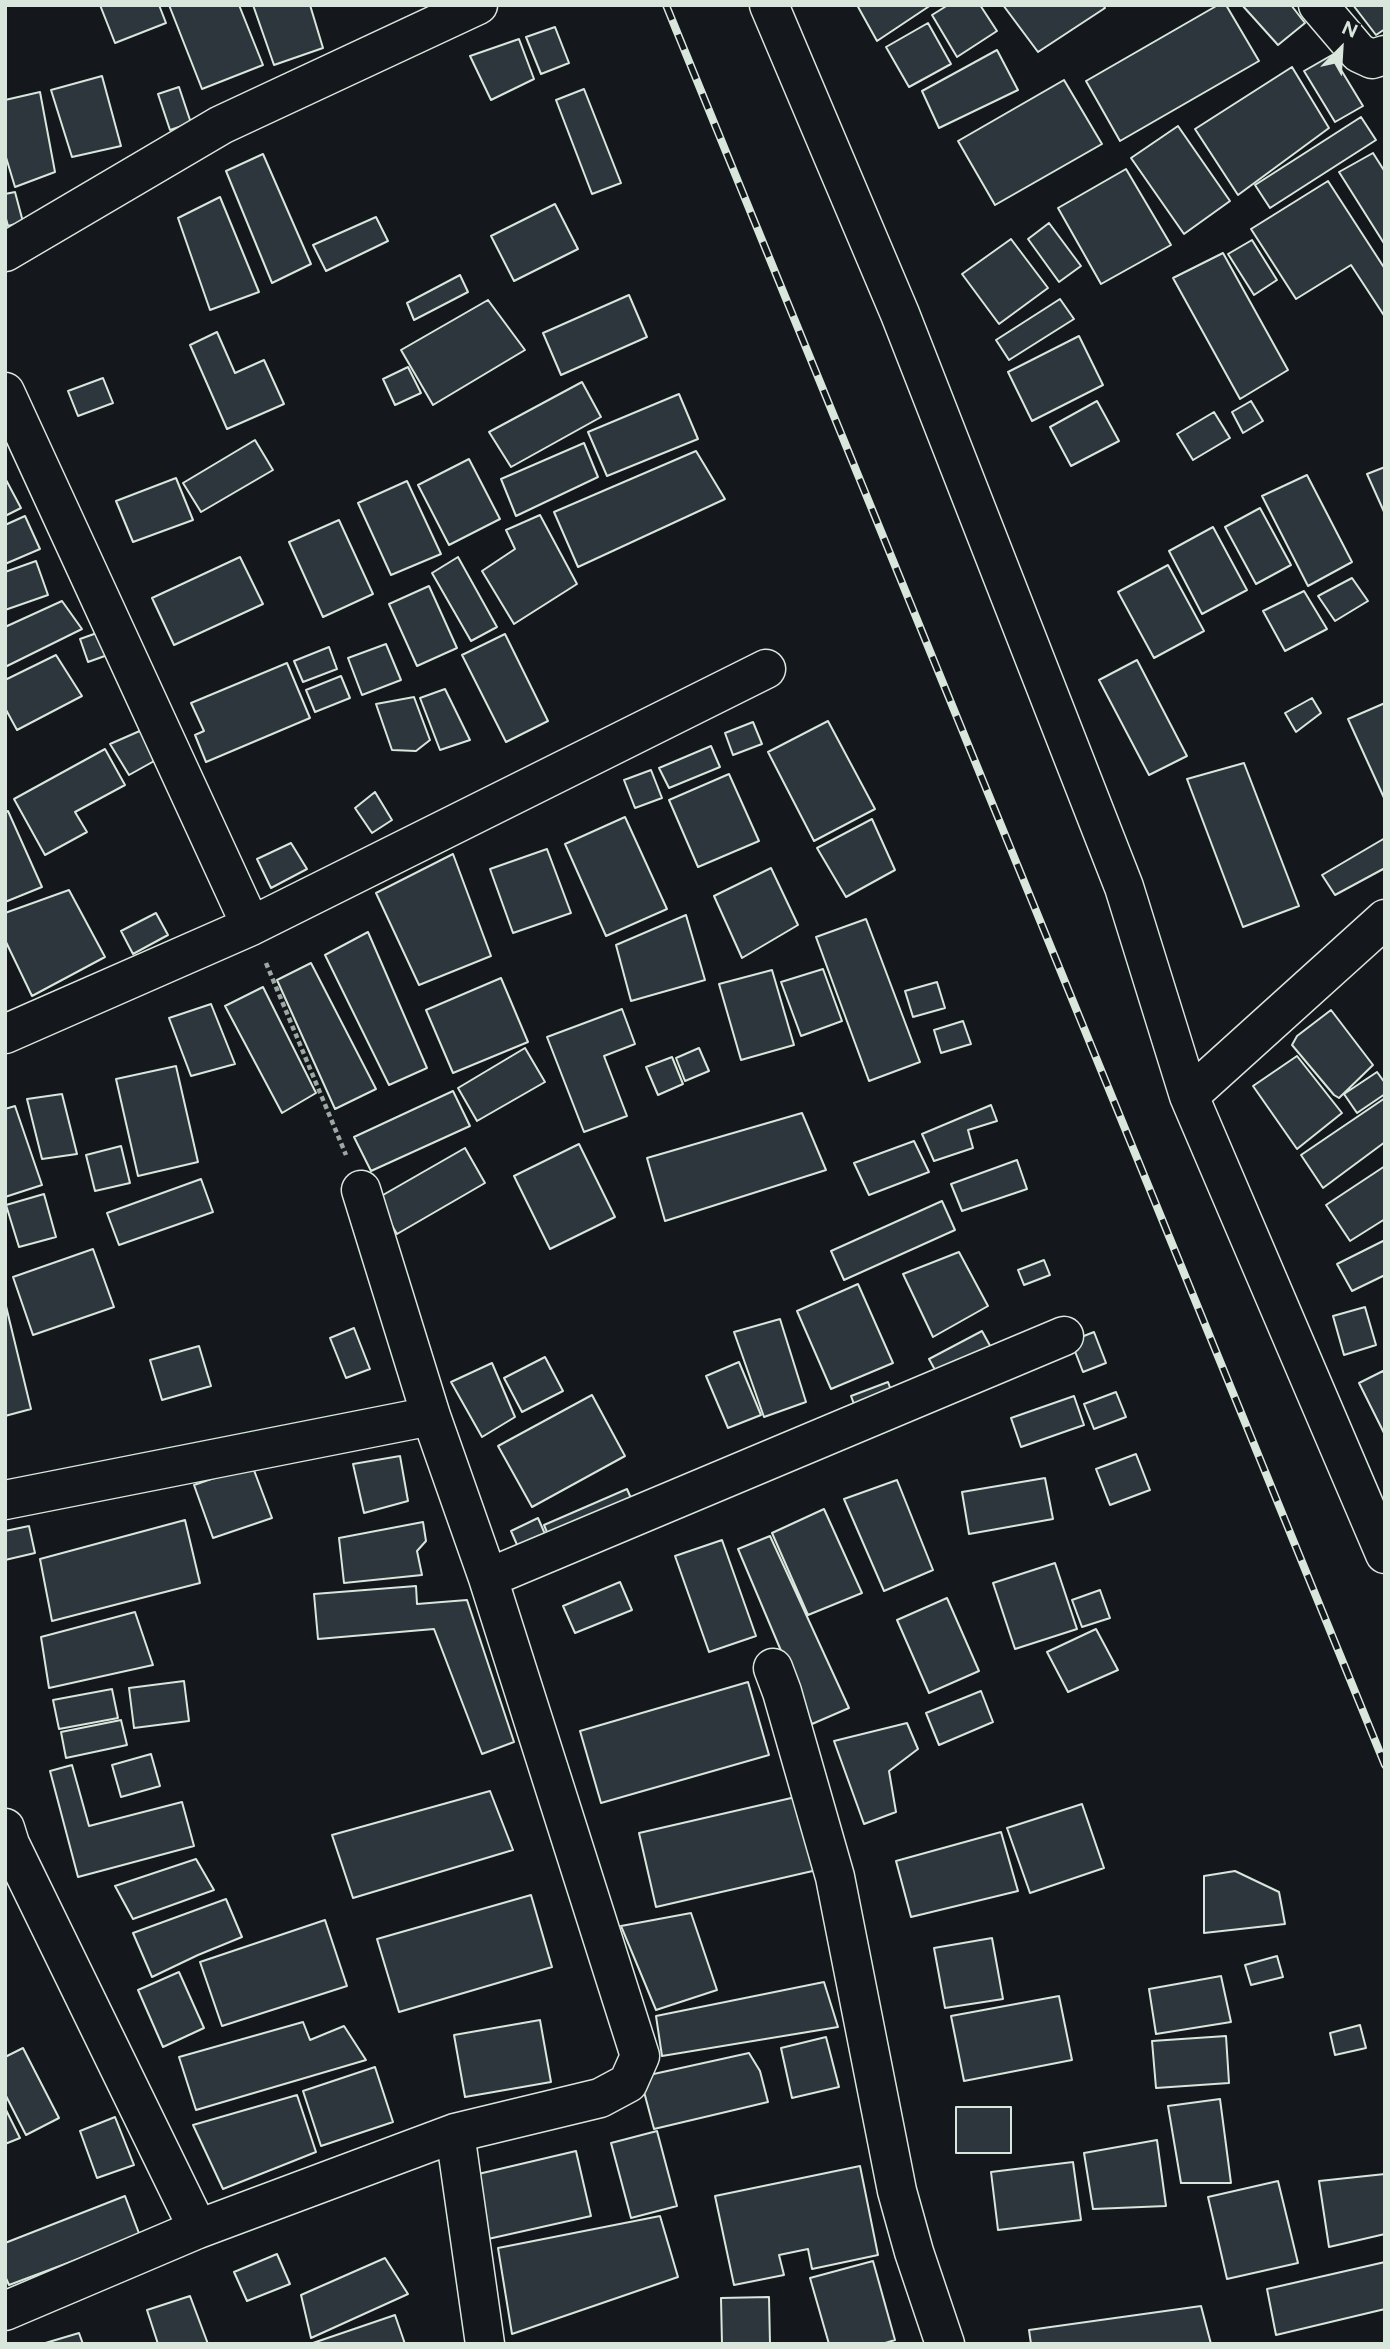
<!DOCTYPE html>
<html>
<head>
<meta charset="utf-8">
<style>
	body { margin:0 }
	#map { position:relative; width:1390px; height:2349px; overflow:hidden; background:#14181c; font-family:Figtree,sans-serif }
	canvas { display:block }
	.frame { position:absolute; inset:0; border:7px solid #d8e6dc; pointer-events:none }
	.north { position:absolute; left:1306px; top:14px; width:70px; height:70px; -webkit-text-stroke:5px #14181c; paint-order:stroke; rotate:24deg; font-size:19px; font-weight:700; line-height:28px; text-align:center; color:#d8e6dc }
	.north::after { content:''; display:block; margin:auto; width:24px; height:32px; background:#d8e6dc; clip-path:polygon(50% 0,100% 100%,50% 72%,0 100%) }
</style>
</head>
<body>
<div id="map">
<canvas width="1390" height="2349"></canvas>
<div class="frame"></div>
<div class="north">N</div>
</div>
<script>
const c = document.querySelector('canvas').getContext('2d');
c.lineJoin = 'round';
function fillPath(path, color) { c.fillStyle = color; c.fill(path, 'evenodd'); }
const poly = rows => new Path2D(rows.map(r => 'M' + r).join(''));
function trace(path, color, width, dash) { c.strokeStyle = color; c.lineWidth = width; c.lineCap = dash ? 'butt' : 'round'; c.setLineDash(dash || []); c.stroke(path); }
const building = poly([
	[100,5,159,5,166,23,115,43,100,5],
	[169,5,239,5,263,65,202,89,169,5],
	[253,5,310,5,323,48,274,65,253,5],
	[857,5,931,5,877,41,857,5],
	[948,5,980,5,997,31,957,57,932,15,948,5],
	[1003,5,1103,5,1105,8,1038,52,1003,5],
	[1218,5,1226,5,1259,61,1120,141,1086,81,1218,5],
	[1242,5,1291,5,1305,23,1278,45,1242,5],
	[1353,5,1385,5,1385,29,1376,35,1353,5],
	[928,23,951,64,909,87,886,47,928,23],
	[555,27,569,63,541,74,526,37,555,27],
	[519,39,534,79,491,100,470,56,519,39],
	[997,50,1018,90,939,128,922,91,997,50],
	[1332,55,1363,106,1335,122,1304,71,1332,55],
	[1292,67,1329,128,1238,195,1195,129,1292,67],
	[102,76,121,146,72,157,51,90,102,76],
	[1064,80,1102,144,995,205,958,141,1064,80],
	[179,87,191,123,170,130,158,94,179,87],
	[584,89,621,183,592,194,556,100,584,89],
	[40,92,55,172,15,187,5,154,5,100,40,92],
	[1361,117,1376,140,1270,208,1255,185,1361,117],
	[1178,126,1230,201,1184,234,1131,158,1178,126],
	[1373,153,1385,172,1385,245,1339,172,1373,153],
	[263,154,311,264,272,283,226,171,263,154],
	[1126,169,1171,245,1101,284,1058,208,1126,169],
	[1328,181,1385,269,1385,317,1351,265,1296,299,1251,229,1328,181],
	[15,192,23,222,8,226,5,215,5,194,15,192],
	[220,197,259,292,210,310,178,218,220,197],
	[555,204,578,249,514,281,491,236,555,204],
	[376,217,388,241,326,271,313,245,376,217],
	[1049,223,1081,266,1059,282,1028,239,1049,223],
	[1011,239,1048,288,999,324,962,274,1011,239],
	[1252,240,1277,280,1254,295,1228,254,1252,240],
	[1223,253,1288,370,1240,399,1173,278,1223,253],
	[460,275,468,292,414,320,407,303,460,275],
	[629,295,647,337,561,375,543,333,629,295],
	[1060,299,1074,319,1009,360,996,340,1060,299],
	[488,300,525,350,433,405,401,350,488,300],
	[217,332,235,373,264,360,284,404,227,429,190,345,217,332],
	[1079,336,1103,385,1032,421,1008,372,1079,336],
	[408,367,421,393,395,405,383,379,408,367],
	[103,378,113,403,78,416,68,391,103,378],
	[582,382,601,417,511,467,489,432,582,382],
	[679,394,698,439,607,476,588,432,679,394],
	[1097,401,1119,441,1071,466,1050,427,1097,401],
	[1251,401,1263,421,1243,433,1232,412,1251,401],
	[1214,412,1230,438,1193,460,1177,434,1214,412],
	[255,440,273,470,201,512,183,483,255,440],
	[584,443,598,477,516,516,501,479,584,443],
	[696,451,725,499,578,567,554,512,696,451],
	[469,459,500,519,449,545,418,485,469,459],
	[1385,467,1385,514,1367,474,1385,467],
	[1307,475,1352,562,1308,586,1262,496,1307,475],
	[5,478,21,508,5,516,5,478],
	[176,478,193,520,133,542,116,501,176,478],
	[407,481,441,554,391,575,358,503,407,481],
	[1260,508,1291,565,1256,584,1225,527,1260,508],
	[540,515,577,584,514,624,482,571,515,549,506,530,540,515],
	[25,516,40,549,5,564,5,525,25,516],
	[339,520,373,594,323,617,289,542,339,520],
	[1213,527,1247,590,1202,614,1169,551,1213,527],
	[240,557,263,604,174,645,152,598,240,557],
	[458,557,497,627,471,641,432,573,458,557],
	[36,561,48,595,5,610,5,572,36,561],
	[1168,565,1204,631,1154,658,1118,592,1168,565],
	[1352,578,1368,601,1335,621,1318,596,1352,578],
	[429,586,457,648,417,666,389,604,429,586],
	[1304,591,1327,629,1285,651,1263,611,1304,591],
	[62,601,82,629,5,667,5,627,62,601],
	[108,629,116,652,88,662,80,639,108,629],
	[505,634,548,721,506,742,462,655,505,634],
	[386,644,401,680,362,695,348,658,386,644],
	[329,647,337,669,303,682,294,661,329,647],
	[56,655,82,696,17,730,5,708,5,680,56,655],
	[1137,660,1187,756,1149,775,1099,680,1137,660],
	[287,663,310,718,206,762,195,735,204,731,191,703,287,663],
	[341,676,350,698,315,712,306,690,341,676],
	[445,689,470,740,440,750,420,698,445,689],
	[414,697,430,740,416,751,392,750,376,704,414,697],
	[1312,698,1321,713,1296,732,1285,713,1312,698],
	[1385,703,1385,800,1348,719,1385,703],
	[828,721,875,809,814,841,768,752,828,721],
	[753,722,762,744,733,755,725,733,753,722],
	[142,730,156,760,129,775,110,744,142,730],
	[711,746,720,767,669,788,659,768,711,746],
	[105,749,125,785,75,812,87,832,45,855,14,799,105,749],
	[1244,763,1299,906,1243,927,1187,779,1244,763],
	[651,770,662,798,635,808,624,780,651,770],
	[729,774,759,841,698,867,669,800,729,774],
	[375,792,392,820,372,833,355,808,375,792],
	[8,811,42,887,5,902,5,813,8,811],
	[625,817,667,909,606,936,565,844,625,817],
	[872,819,895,870,846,897,817,848,872,819],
	[1385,838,1385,868,1335,895,1322,875,1385,838],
	[291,843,307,869,271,888,257,859,291,843],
	[547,849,571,913,513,933,490,869,547,849],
	[453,854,491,956,419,985,376,893,453,854],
	[771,868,798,925,742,958,714,896,771,868],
	[69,890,105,957,32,996,5,940,5,913,69,890],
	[156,913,168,935,133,954,121,931,156,913],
	[686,915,705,980,631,1001,616,945,686,915],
	[866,919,920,1062,869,1081,816,937,866,919],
	[368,932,427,1068,389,1085,325,955,368,932],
	[311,963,376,1089,335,1109,277,980,311,963],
	[823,969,842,1021,801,1036,781,982,823,969],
	[772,970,794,1045,741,1060,719,984,772,970],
	[501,978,528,1042,453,1073,426,1010,501,978],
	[937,982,945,1008,913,1017,905,991,937,982],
	[263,987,316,1093,282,1113,225,1006,263,987],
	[211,1004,235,1064,191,1076,169,1018,211,1004],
	[622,1009,635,1044,604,1056,627,1116,584,1132,547,1037,622,1009],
	[1331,1010,1373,1065,1339,1098,1334,1095,1292,1045,1297,1036,1331,1010],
	[963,1021,971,1044,941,1053,934,1030,963,1021],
	[525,1048,545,1082,477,1121,458,1088,525,1048],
	[699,1048,709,1071,685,1081,676,1058,699,1048],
	[1297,1056,1342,1113,1297,1149,1253,1086,1297,1056],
	[672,1057,683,1084,658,1095,646,1067,672,1057],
	[176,1066,198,1162,138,1176,116,1079,176,1066],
	[1377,1072,1385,1083,1385,1094,1357,1113,1344,1094,1377,1072],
	[453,1091,470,1126,371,1171,354,1137,453,1091],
	[62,1094,77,1154,42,1159,27,1099,62,1094],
	[1385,1098,1385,1142,1323,1188,1301,1155,1385,1098],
	[991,1105,997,1121,968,1130,973,1148,934,1161,922,1134,991,1105],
	[15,1106,42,1185,5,1197,5,1109,15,1106],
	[802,1113,826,1170,665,1221,647,1158,802,1113],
	[914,1141,929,1172,869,1195,854,1163,914,1141],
	[579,1144,615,1217,550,1249,514,1176,579,1144],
	[121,1146,130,1183,95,1191,86,1155,121,1146],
	[465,1148,485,1183,397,1234,376,1199,465,1148],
	[1017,1160,1027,1189,962,1211,951,1184,1017,1160],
	[1385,1166,1385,1219,1350,1241,1326,1205,1385,1166],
	[201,1179,213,1212,119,1245,107,1213,201,1179],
	[44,1194,56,1237,19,1247,6,1205,44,1194],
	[942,1201,955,1230,844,1280,831,1251,942,1201],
	[1385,1240,1385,1275,1352,1291,1337,1264,1385,1240],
	[93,1249,114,1307,33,1335,13,1277,93,1249],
	[959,1252,988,1306,933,1337,903,1274,959,1252],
	[1044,1260,1050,1275,1024,1285,1018,1270,1044,1260],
	[858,1284,893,1363,831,1389,797,1311,858,1284],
	[5,1302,31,1409,5,1416,5,1302],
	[1365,1307,1376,1345,1344,1355,1333,1316,1365,1307],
	[780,1319,806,1402,764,1417,734,1332,780,1319],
	[354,1328,370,1369,346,1378,330,1338,354,1328],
	[982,1331,993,1351,940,1379,929,1359,982,1331],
	[1094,1332,1106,1363,1083,1372,1071,1341,1094,1332],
	[199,1346,211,1386,162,1400,150,1360,199,1346],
	[545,1357,563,1391,522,1412,504,1378,545,1357],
	[739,1362,761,1415,728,1428,706,1376,739,1362],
	[492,1363,515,1417,482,1437,451,1382,492,1363],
	[1383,1371,1385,1375,1385,1435,1359,1383,1383,1371],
	[888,1382,895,1401,858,1415,851,1396,888,1382],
	[1116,1392,1126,1417,1094,1429,1084,1404,1116,1392],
	[592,1395,625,1456,532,1507,498,1446,592,1395],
	[1074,1396,1084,1425,1021,1447,1011,1418,1074,1396],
	[1136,1454,1150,1490,1110,1505,1096,1469,1136,1454],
	[400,1456,408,1501,364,1513,353,1464,400,1456],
	[252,1465,272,1518,213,1538,194,1485,252,1465],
	[1045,1478,1053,1519,969,1534,962,1492,1045,1478],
	[897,1480,933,1570,884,1591,844,1499,897,1480],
	[627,1489,637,1512,554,1549,544,1525,627,1489],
	[824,1509,862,1593,808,1615,772,1533,824,1509],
	[538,1518,545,1534,518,1547,511,1531,538,1518],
	[185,1520,200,1583,52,1621,40,1559,185,1520],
	[423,1522,426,1541,417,1551,422,1575,344,1583,339,1538,423,1522],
	[29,1526,35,1553,5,1560,5,1531,29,1526],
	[770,1536,849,1708,812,1724,738,1549,770,1536],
	[722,1540,756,1636,709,1652,675,1556,722,1540],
	[1055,1563,1077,1629,1015,1649,993,1583,1055,1563],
	[620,1582,632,1610,575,1633,563,1606,620,1582],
	[416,1586,417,1604,467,1600,514,1742,482,1754,434,1629,318,1639,314,1594,416,1586],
	[1100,1590,1110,1618,1082,1627,1072,1600,1100,1590],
	[947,1598,979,1671,929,1693,897,1620,947,1598],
	[135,1612,153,1665,49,1688,41,1637,135,1612],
	[1096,1629,1118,1670,1068,1692,1047,1652,1096,1629],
	[184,1681,189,1721,134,1728,129,1688,184,1681],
	[748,1682,769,1755,601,1803,580,1731,748,1682],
	[112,1689,118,1718,59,1729,53,1700,112,1689],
	[981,1691,993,1722,939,1745,926,1713,981,1691],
	[121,1720,127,1745,66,1758,61,1732,121,1720],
	[907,1723,918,1749,889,1771,896,1812,864,1824,834,1741,907,1723],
	[151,1754,160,1786,121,1797,112,1765,151,1754],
	[72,1765,89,1826,182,1802,194,1846,78,1877,50,1771,72,1765],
	[490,1791,513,1850,353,1898,332,1835,490,1791],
	[800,1796,817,1870,656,1907,639,1833,800,1796],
	[1082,1804,1104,1868,1030,1893,1007,1828,1082,1804],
	[1001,1832,1018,1891,911,1917,896,1861,1001,1832],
	[196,1859,214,1890,133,1919,115,1886,196,1859],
	[1235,1871,1279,1892,1285,1924,1204,1933,1204,1876,1235,1871],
	[531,1895,552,1967,399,2012,377,1939,531,1895],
	[226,1899,242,1937,198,1955,152,1977,133,1933,226,1899],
	[691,1913,717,1990,656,2010,621,1926,691,1913],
	[325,1920,347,1986,222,2026,200,1962,325,1920],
	[992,1938,1003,1999,945,2008,934,1948,992,1938],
	[1277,1956,1283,1977,1251,1985,1245,1965,1277,1956],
	[179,1972,204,2028,163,2047,138,1990,179,1972],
	[1221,1976,1231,2022,1156,2034,1149,1989,1221,1976],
	[824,1982,838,2027,662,2056,656,2016,824,1982],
	[1059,1996,1072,2060,964,2081,951,2016,1059,1996],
	[540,2020,551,2082,465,2097,454,2035,540,2020],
	[303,2022,310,2040,344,2026,366,2060,196,2110,179,2057,303,2022],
	[1360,2025,1366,2048,1335,2055,1330,2033,1360,2025],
	[1226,2036,1229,2083,1156,2088,1152,2041,1226,2036],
	[826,2037,839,2087,792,2098,781,2048,826,2037],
	[23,2048,59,2118,26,2135,5,2094,5,2057,23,2048],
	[749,2053,760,2071,768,2102,654,2129,640,2077,749,2053],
	[375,2067,393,2122,321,2146,303,2091,375,2067],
	[297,2095,316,2152,223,2189,193,2125,297,2095],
	[1220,2099,1231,2183,1181,2183,1168,2106,1220,2099],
	[956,2107,1011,2107,1011,2153,956,2153,956,2107],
	[5,2108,20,2138,5,2144,5,2108],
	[115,2117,134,2165,97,2178,80,2131,115,2117],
	[657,2131,677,2206,631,2218,611,2143,657,2131],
	[1157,2140,1166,2206,1093,2209,1084,2153,1157,2140],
	[576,2151,591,2216,488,2239,474,2175,576,2151],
	[1073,2162,1081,2220,998,2230,991,2172,1073,2162],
	[860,2166,878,2255,812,2269,808,2249,779,2255,784,2275,734,2285,715,2196,860,2166],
	[1385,2174,1385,2234,1329,2247,1319,2181,1385,2174],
	[1278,2181,1298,2263,1227,2279,1208,2197,1278,2181],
	[125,2196,140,2236,9,2285,5,2276,5,2243,125,2196],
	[660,2216,678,2277,512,2334,498,2248,660,2216],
	[277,2254,290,2284,247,2301,234,2272,277,2254],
	[385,2258,408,2294,311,2338,301,2295,385,2258],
	[873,2261,895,2340,882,2344,829,2344,810,2278,873,2261],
	[1385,2262,1385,2309,1276,2335,1267,2289,1385,2262],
	[190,2296,208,2344,158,2344,147,2310,190,2296],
	[769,2297,770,2344,722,2344,721,2298,769,2297],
	[1201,2306,1211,2344,1031,2344,1029,2330,1201,2306],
	[395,2315,405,2344,310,2344,395,2315],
	[79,2333,83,2344,42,2344,79,2333]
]);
fillPath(building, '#2c363c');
trace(building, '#d8e6dc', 2);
const minor = poly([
	[769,5,900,314,1124,887,1189,1096,1385,1554],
	[1318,5,1359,53,1372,59,1385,55],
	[5,252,221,125,478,5],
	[5,392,251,926],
	[5,1034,251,926,766,669],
	[1189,1096,1385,919],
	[5,1500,431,1416],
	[488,1578,1064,1336],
	[773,1668,782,1692,835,1877,897,2191,914,2252,945,2344],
	[5,1828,10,1844,198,2229],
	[455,2133,485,2344],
	[5,2311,198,2229,455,2133,600,2098,628,2083,640,2056,488,1578,431,1416,361,1190]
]);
trace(minor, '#d8e6dc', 41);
trace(poly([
	[266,963,346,1155]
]), '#9da8a2', 4.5, [5, 3.5]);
trace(minor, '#14181c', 38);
const rail = poly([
	[666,5,1385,1765]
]);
trace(rail, '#d8e6dc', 8);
trace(rail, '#14181c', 5, [16]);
</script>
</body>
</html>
